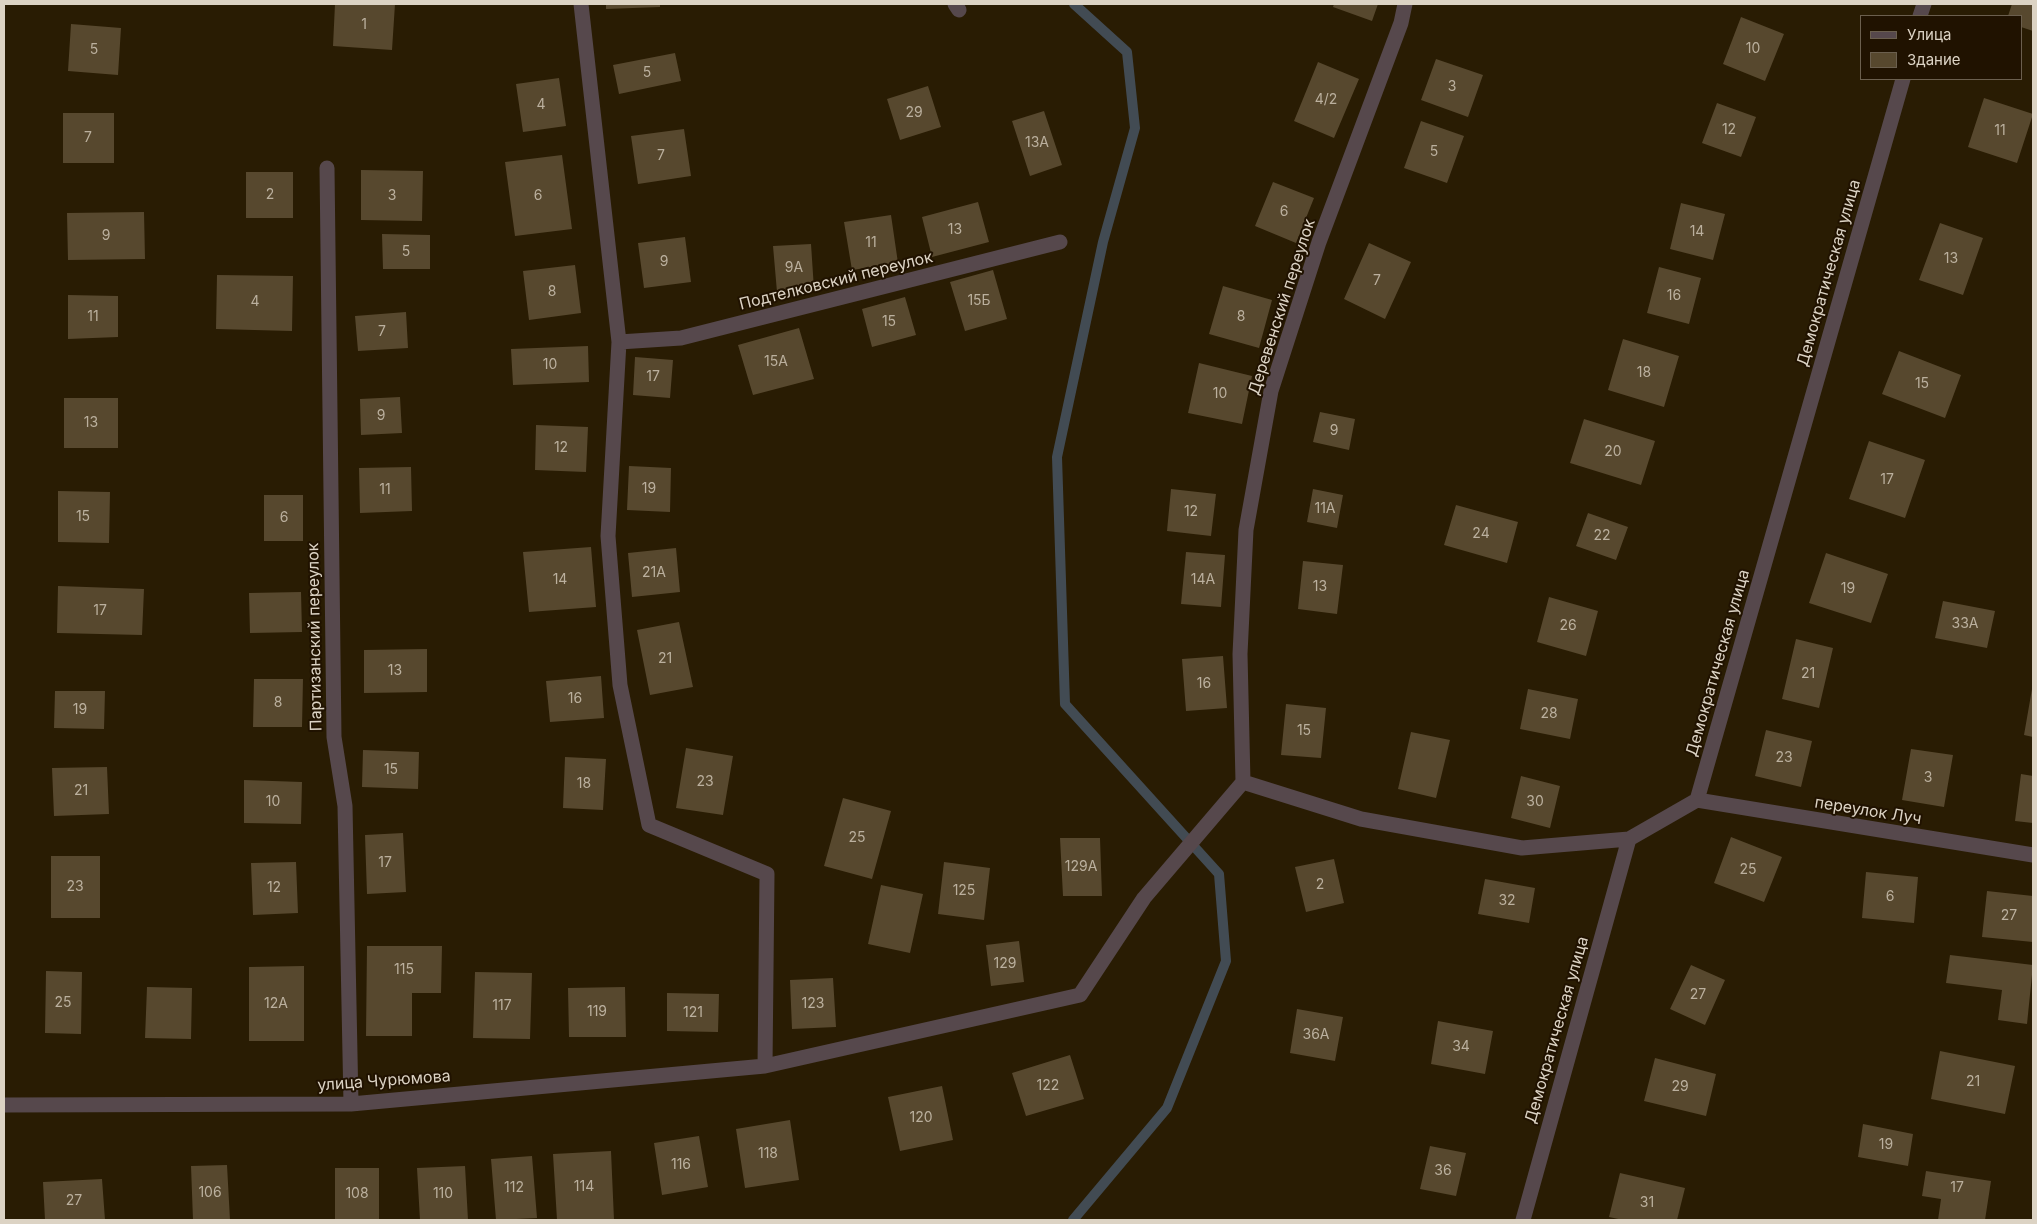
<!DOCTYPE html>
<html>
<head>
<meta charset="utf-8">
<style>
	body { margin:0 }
	#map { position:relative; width:2037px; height:1224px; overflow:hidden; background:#291c03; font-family:Inter,sans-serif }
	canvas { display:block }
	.frame { position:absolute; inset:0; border:5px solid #dcd3c4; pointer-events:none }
	.legend { position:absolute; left:1860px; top:15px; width:162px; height:65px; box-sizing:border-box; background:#201200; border:1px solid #6b5f4e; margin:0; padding:6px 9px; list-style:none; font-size:15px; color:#dcd3c4 }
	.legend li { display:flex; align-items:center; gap:10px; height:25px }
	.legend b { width:25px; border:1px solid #6b5f4e }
</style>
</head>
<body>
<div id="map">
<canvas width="2037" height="1224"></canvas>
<div class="frame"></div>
<ul class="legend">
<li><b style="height:6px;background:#56484c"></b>Улица</li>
<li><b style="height:14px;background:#57482e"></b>Здание</li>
</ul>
</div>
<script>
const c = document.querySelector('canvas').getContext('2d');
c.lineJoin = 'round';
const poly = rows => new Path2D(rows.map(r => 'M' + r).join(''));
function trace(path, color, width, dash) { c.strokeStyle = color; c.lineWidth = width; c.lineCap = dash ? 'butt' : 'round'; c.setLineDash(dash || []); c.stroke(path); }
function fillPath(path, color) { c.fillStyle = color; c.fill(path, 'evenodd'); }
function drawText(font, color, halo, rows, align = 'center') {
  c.font = font + ' Inter,sans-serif'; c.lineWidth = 4; c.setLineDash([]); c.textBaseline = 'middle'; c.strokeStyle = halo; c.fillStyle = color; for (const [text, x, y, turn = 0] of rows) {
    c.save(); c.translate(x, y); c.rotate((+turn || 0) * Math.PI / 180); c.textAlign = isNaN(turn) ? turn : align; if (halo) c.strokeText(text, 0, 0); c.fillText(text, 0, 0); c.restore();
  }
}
trace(poly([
	[1073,1220,1167,1108,1226,961,1219,874,1065,704,1057,457,1103,242,1135,128,1127,52,1074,4]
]), '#424b53', 10);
fillPath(poly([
	[335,4,395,4,392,50,333,46],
	[606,4,660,4,660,7,606,9],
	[1334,4,1378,4,1372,21,1333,7],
	[2012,4,2033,4,2033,31,2021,27,2021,16,2008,16],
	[1741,17,1784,34,1765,81,1723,64],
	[71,24,121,28,118,75,68,71],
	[675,53,681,81,619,94,613,65],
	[1436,59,1483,75,1468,117,1421,100],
	[1318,62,1359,79,1334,138,1294,121],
	[559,78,566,126,523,132,516,84],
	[928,86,941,127,900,140,887,99],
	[1984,98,2033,114,2017,163,1968,147],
	[1717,103,1756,117,1741,157,1702,143],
	[1044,111,1062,165,1030,176,1012,121],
	[63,113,114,113,114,163,63,163],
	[1421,121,1464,136,1447,183,1404,168],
	[684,129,691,176,638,184,631,136],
	[562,155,572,229,515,236,505,162],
	[361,170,423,171,422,221,361,220],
	[246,172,293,172,293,218,246,218],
	[1273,182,1314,198,1296,243,1255,226],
	[978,202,989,242,932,257,922,217],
	[1681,203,1725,214,1713,260,1670,249],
	[144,212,145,259,68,260,67,213],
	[891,215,898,263,852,270,844,222],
	[1940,223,1983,238,1963,295,1919,280],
	[382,234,430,235,430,269,383,269],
	[685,237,691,282,644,288,638,243],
	[1369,243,1411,262,1385,319,1344,299],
	[811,244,814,289,777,292,773,246],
	[575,265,581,313,529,320,523,271],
	[1659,267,1701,278,1689,324,1647,313],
	[993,270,1007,319,965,331,950,282],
	[217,275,293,276,292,331,216,329],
	[1223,286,1272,300,1259,348,1209,334],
	[68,295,118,296,118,337,68,339],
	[905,297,916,335,872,347,862,309],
	[406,312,408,348,358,351,355,316],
	[799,328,814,379,753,395,738,345],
	[1623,339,1679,356,1664,407,1608,390],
	[588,346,589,382,513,385,511,349],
	[1899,351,1961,375,1945,418,1882,394],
	[635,357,673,360,670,398,633,395],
	[1199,363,1252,376,1242,424,1188,413],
	[400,397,402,433,361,435,360,399],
	[64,398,118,398,118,448,64,448],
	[1320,412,1355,419,1349,450,1313,442],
	[1584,419,1655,441,1641,485,1570,463],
	[536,425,588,427,586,472,535,470],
	[1869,441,1925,460,1905,518,1849,499],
	[629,466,671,468,670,512,627,510],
	[411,467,412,511,360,513,359,468],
	[1171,489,1216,494,1211,536,1167,531],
	[1313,489,1343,495,1337,528,1307,522],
	[58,491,110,492,109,543,58,542],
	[264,495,303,495,303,541,264,541],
	[1456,505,1518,522,1507,563,1444,545],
	[1588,513,1628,527,1616,560,1576,546],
	[591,547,596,607,529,612,523,552],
	[676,548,680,592,632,597,628,553],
	[1186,552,1225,555,1221,607,1181,604],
	[1826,553,1888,574,1871,623,1809,603],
	[1303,561,1343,565,1337,614,1298,609],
	[58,586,144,589,142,635,57,633],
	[301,592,302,632,250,633,249,593],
	[1549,597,1598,611,1586,656,1537,642],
	[1943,601,1995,611,1987,648,1935,638],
	[679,622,693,687,650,695,637,630],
	[1796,639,1833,648,1819,708,1782,699],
	[427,649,427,692,364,693,364,650],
	[1223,656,1227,708,1186,711,1182,659],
	[601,676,604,718,550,722,546,681],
	[254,679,303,679,302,727,253,727],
	[1528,689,1578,699,1570,739,1520,729],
	[2032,689,2033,689,2033,737,2024,735],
	[55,691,105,691,104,729,54,728],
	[1286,704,1326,708,1321,758,1281,755],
	[1766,730,1812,741,1801,787,1755,776],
	[1411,732,1450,740,1436,798,1398,789],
	[686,748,733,756,723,815,676,808],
	[1911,749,1953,755,1944,807,1902,800],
	[363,750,419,752,418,789,362,787],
	[565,757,606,759,603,810,563,808],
	[107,767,109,814,54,816,52,768],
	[2021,774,2033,776,2033,823,2015,821],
	[1521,776,1560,786,1550,828,1511,818],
	[244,780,302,782,301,824,244,823],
	[843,798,891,811,872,879,824,866],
	[403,833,406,892,367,894,365,835],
	[1731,837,1782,857,1764,902,1714,883],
	[1060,838,1100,838,1102,896,1063,896],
	[51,856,100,856,100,918,51,918],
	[1334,859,1344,903,1306,912,1295,867],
	[296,862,298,913,253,915,251,863],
	[944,862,990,868,984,920,938,914],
	[1866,872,1918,877,1914,923,1862,918],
	[1485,879,1535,888,1529,923,1478,914],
	[881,885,923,894,910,953,868,944],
	[1987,891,2033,896,2033,942,1982,937],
	[1019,941,1024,982,991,986,986,945],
	[367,946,442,946,441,993,412,993,412,1036,366,1036],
	[1950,955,2033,965,2027,1024,1998,1020,2002,990,1946,983],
	[1691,965,1725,980,1705,1025,1670,1009],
	[304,966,304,1041,249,1041,249,967],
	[46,971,82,972,81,1034,45,1033],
	[475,972,532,973,530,1039,473,1038],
	[833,978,836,1027,792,1029,790,980],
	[147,987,192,988,191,1039,145,1038],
	[625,987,626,1037,569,1037,568,988],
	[667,993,719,994,718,1032,667,1031],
	[1297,1009,1343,1017,1335,1061,1290,1053],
	[1438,1021,1493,1031,1485,1074,1431,1064],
	[1940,1051,2015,1066,2005,1114,1931,1099],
	[1070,1055,1084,1099,1026,1116,1012,1073],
	[1655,1058,1716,1074,1706,1116,1644,1101],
	[942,1086,953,1140,900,1151,888,1097],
	[790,1120,799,1180,745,1188,736,1129],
	[1863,1124,1913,1134,1908,1166,1858,1157],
	[699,1136,708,1187,662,1195,654,1143],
	[1430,1146,1466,1153,1456,1196,1420,1189],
	[611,1151,614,1220,557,1220,553,1154],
	[532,1156,537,1218,496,1220,491,1159],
	[227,1165,230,1220,193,1220,191,1166],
	[465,1166,468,1220,420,1220,417,1168],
	[335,1168,379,1168,379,1220,335,1220],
	[1926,1171,1991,1181,1985,1220,1938,1220,1941,1199,1922,1196],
	[1620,1173,1685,1188,1677,1220,1623,1220,1609,1217],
	[102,1179,105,1220,45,1220,43,1182]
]), '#57482e');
trace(poly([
	[581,4,619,342,608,536,620,685,649,825,767,874,765,1066],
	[955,4,959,10],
	[1920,16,1924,4],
	[327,168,334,737,345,806,351,1104],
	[619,342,681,338,1060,242],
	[1243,782,1240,654,1246,530,1271,391,1319,242,1401,23,1405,4],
	[1697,800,2033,855],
	[4,1105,351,1104,765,1066,1080,995,1144,898,1243,782,1361,819,1522,848,1629,839],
	[1523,1220,1629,839,1697,800,1903,79]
]), '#56484c', 15);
drawText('14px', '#bbb09e', null, [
	["1",364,25],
	["10",1753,49],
	["5",94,50],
	["5",647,73],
	["3",1452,87],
	["4/2",1326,100],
	["4",541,105],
	["29",914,113],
	["12",1729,130],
	["11",2000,131],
	["7",88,138],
	["13А",1037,143],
	["5",1434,152],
	["7",661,156],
	["2",270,195],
	["3",392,196],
	["6",538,196],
	["6",1284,212],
	["13",955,230],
	["14",1697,232],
	["9",106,236],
	["11",871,243],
	["5",406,252],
	["13",1951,259],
	["9",664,262],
	["9А",794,268],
	["7",1377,281],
	["8",552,292],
	["16",1674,296],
	["15Б",979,301],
	["4",255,302],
	["11",93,317],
	["8",1241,317],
	["15",889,322],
	["7",382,332],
	["15А",776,362],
	["10",550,365],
	["18",1644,373],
	["17",653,377],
	["15",1922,384],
	["10",1220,394],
	["9",381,416],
	["13",91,423],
	["9",1334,431],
	["12",561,448],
	["20",1613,452],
	["17",1887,480],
	["19",649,489],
	["11",385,490],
	["11А",1325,509],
	["12",1191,512],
	["15",83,517],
	["6",284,518],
	["24",1481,534],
	["22",1602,536],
	["21А",654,573],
	["14",560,580],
	["14А",1203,580],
	["13",1320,587],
	["19",1848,589],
	["17",100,611],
	["33А",1965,624],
	["26",1568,626],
	["21",665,659],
	["13",395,671],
	["21",1808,674],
	["16",1204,684],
	["16",575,699],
	["8",278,703],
	["19",80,710],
	["28",1549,714],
	["15",1304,731],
	["23",1784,758],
	["15",391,770],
	["3",1928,778],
	["23",705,782],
	["18",584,784],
	["21",81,791],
	["10",273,802],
	["30",1535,802],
	["25",857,838],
	["17",385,863],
	["129А",1081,867],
	["25",1748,870],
	["2",1320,885],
	["23",75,887],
	["12",274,888],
	["125",964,891],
	["6",1890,897],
	["32",1507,901],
	["27",2009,916],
	["129",1005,964],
	["115",404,970],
	["27",1698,995],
	["25",63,1003],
	["12А",276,1004],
	["123",813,1004],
	["117",502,1006],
	["119",597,1012],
	["121",693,1013],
	["36А",1316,1035],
	["34",1461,1047],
	["21",1973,1082],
	["122",1048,1086],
	["29",1680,1087],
	["120",921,1118],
	["19",1886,1145],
	["118",768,1154],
	["116",681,1165],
	["36",1443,1171],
	["114",584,1187],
	["112",514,1188],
	["17",1957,1188],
	["106",210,1193],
	["108",357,1194],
	["110",443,1194],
	["27",74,1201],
	["31",1647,1203]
]);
drawText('16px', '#dcd3c4', '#201200', [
	["Демократическая улица",1829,273,-74],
	["Подтелковский переулок",836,281,-14],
	["Деревенский переулок",1282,307,-72],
	["Партизанский переулок",315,637,-91],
	["Демократическая улица",1718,663,-74],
	["переулок Луч",1868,811,9],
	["Демократическая улица",1557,1030,-74],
	["улица Чурюмова",384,1081,-4]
]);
</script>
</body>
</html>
